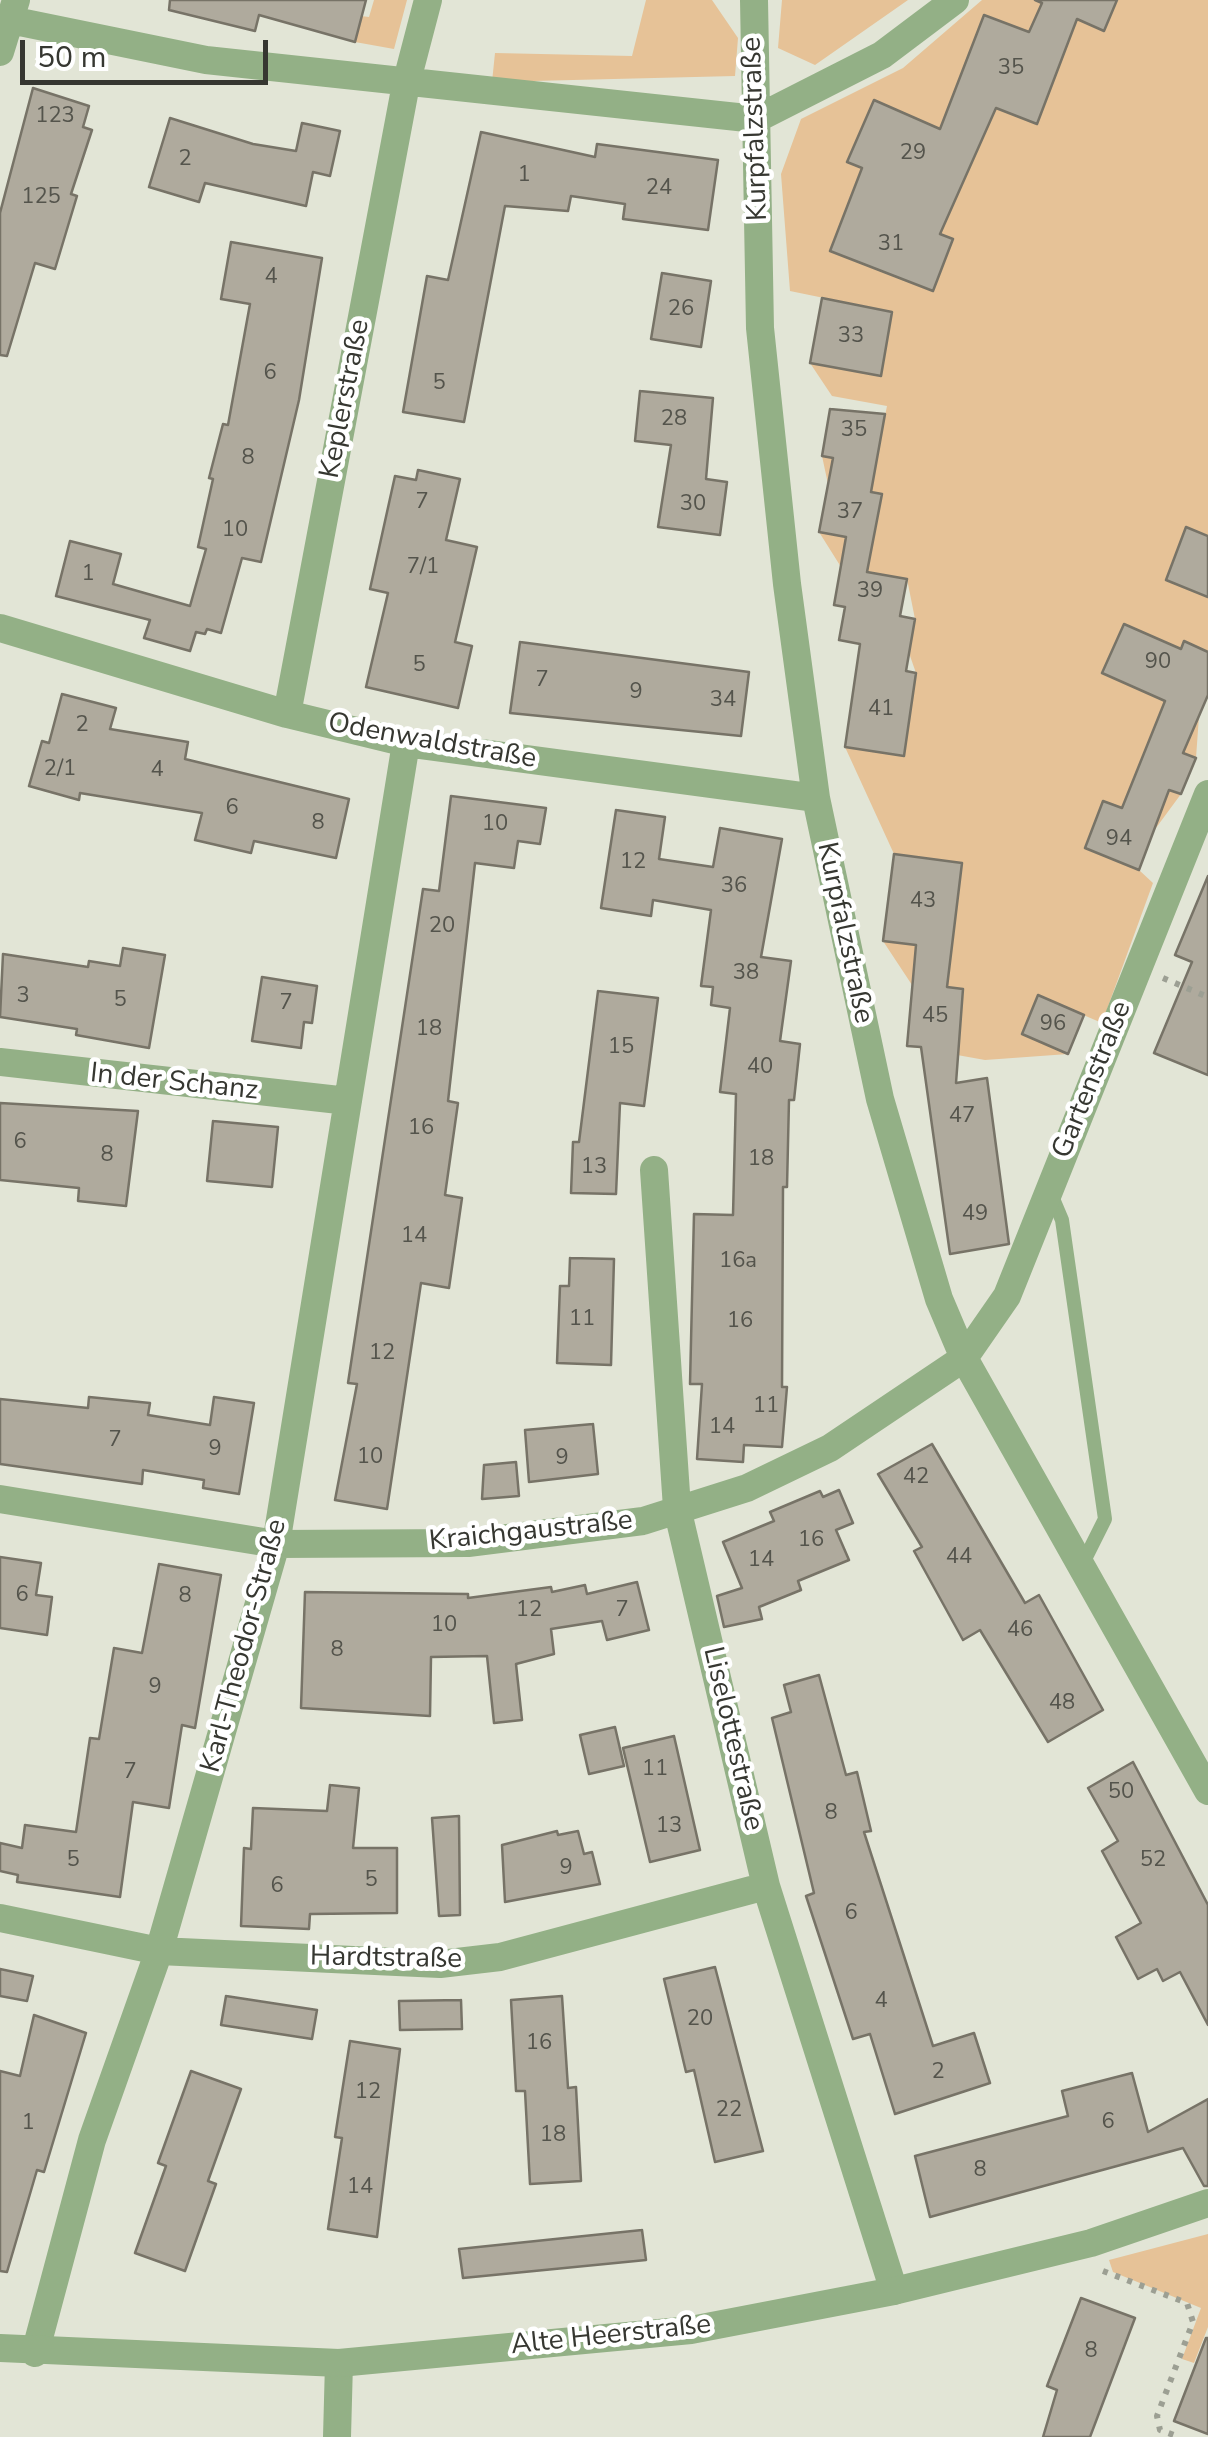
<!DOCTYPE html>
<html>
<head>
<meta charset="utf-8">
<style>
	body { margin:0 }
	#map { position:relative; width:1208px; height:2437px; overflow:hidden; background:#e2e5d6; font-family:"Nunito Sans",sans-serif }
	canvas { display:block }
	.scale { position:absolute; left:20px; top:40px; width:248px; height:45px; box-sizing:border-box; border:5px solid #363731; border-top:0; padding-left:12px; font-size:30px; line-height:35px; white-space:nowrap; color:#363731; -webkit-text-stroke:8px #fff; paint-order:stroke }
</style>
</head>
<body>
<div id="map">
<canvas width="1208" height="2437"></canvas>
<div class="scale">50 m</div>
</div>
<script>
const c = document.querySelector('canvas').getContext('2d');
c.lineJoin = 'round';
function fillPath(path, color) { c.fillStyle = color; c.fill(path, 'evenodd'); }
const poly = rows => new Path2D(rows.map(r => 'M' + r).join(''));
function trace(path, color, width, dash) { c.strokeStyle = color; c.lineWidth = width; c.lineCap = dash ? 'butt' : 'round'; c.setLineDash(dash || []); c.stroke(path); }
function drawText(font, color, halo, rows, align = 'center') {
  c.font = font + ' "Nunito Sans",sans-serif'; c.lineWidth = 9; c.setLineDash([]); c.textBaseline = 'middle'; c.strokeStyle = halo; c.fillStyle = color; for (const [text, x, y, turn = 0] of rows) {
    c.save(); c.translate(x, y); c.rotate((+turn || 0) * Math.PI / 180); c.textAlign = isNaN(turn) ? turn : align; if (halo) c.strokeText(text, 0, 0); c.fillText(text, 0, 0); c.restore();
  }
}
fillPath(poly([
	[374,0,407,0,394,49,355,42,361,16,369,17],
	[646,0,712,0,738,38,735,76,492,82,495,53,632,56],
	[782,0,908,0,815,65,778,48],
	[982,0,1208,0,1208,536,1186,528,1166,580,1208,597,1208,652,1185,642,1181,649,1124,624,1103,673,1199,716,1196,758,1149,740,1135,775,1181,794,1153,832,1133,813,1103,802,1085,848,1139,870,1153,883,1102,1023,1039,996,1022,1034,1068,1054,985,1060,907,1046,963,989,912,985,883,941,951,949,962,863,894,854,845,747,904,756,916,673,909,653,915,619,907,579,841,567,819,532,873,542,881,494,828,484,822,456,875,465,887,406,832,396,810,363,880,376,892,312,790,291,781,174,801,119,903,68],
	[1208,2234,1208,2327,1194,2363,1182,2359,1201,2308,1113,2272,1109,2260]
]), '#e6c297');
const building = poly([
	[170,0,366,0,355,42,259,15,255,31,169,10,170,0],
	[1035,0,1117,0,1104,31,1077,19,1037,124,996,108,940,234,953,239,933,291,830,251,862,168,847,162,874,100,940,129,984,15,1029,32,1042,3,1035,0],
	[33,88,89,106,83,127,92,130,71,194,77,196,55,269,35,263,7,356,0,355,0,213,33,88],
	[170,118,253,144,296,151,302,123,340,131,330,176,313,172,306,206,205,183,199,202,149,187,170,118],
	[481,132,595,157,597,144,718,160,708,230,623,219,625,204,571,196,568,211,505,206,464,422,403,412,427,276,448,280,481,132],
	[231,242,322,258,299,400,261,562,242,558,221,633,207,629,205,634,196,632,190,651,144,638,150,620,56,596,70,541,121,554,113,584,190,606,206,549,198,547,213,479,209,478,223,424,228,425,250,304,221,299,231,242],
	[662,273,711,281,701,347,651,339,662,273],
	[822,298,892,312,881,376,810,363,822,298],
	[640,391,713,398,706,479,727,482,720,535,658,527,671,445,635,441,640,391],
	[830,409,885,414,871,492,882,494,867,572,907,579,900,616,915,619,906,671,916,673,904,756,845,747,860,644,839,640,845,607,834,605,846,537,819,532,833,458,822,456,830,409],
	[418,470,460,479,446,540,477,547,455,642,472,646,458,708,366,687,388,593,370,589,395,476,416,480,418,470],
	[1186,527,1208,536,1208,597,1166,580,1186,527],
	[1124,624,1181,649,1184,641,1208,652,1208,695,1183,753,1196,758,1181,794,1169,790,1139,870,1085,848,1103,801,1122,808,1165,701,1102,673,1124,624],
	[520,642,749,672,741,736,510,713,520,642],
	[62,694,116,708,110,729,188,742,185,759,349,799,336,858,254,841,251,853,195,840,202,813,80,793,79,800,29,786,42,741,49,743,62,694],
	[451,796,546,808,540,844,518,841,514,868,475,863,448,1101,458,1103,445,1195,462,1198,449,1288,421,1283,387,1509,335,1500,357,1384,348,1383,423,889,439,891,451,796],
	[616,810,665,817,659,859,713,867,720,828,782,839,761,957,791,961,780,1041,800,1044,794,1100,789,1100,787,1187,783,1187,782,1387,787,1387,782,1447,744,1445,743,1462,697,1459,702,1384,690,1384,694,1214,733,1215,736,1094,720,1092,730,1008,711,1005,713,987,701,986,711,910,653,900,651,916,601,908,616,810],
	[894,854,962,863,947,987,963,989,956,1083,987,1078,1009,1244,950,1254,921,1047,907,1046,916,945,883,941,894,854],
	[1208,876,1208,1075,1154,1053,1192,962,1175,955,1208,876],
	[123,948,165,955,149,1048,76,1035,77,1029,0,1017,3,954,88,967,89,961,120,966,123,948],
	[262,977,317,986,312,1023,304,1022,301,1048,252,1041,262,977],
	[598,991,658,998,644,1106,620,1103,616,1194,571,1193,573,1142,579,1142,598,991],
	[1038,995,1084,1015,1068,1054,1022,1034,1038,995],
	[0,1103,138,1111,126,1206,78,1201,79,1188,0,1180,0,1103],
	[213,1121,278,1127,272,1187,207,1181,213,1121],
	[570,1258,614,1259,611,1365,557,1363,560,1286,569,1286,570,1258],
	[89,1397,150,1403,148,1415,210,1425,214,1397,254,1403,239,1494,203,1488,204,1480,143,1470,142,1484,0,1464,0,1399,88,1408,89,1397],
	[593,1424,598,1474,529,1482,525,1430,593,1424],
	[932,1444,1025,1603,1039,1595,1103,1710,1048,1742,980,1630,963,1640,914,1551,922,1547,878,1474,932,1444],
	[516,1462,519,1496,482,1499,484,1465,516,1462],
	[839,1490,853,1523,836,1530,849,1560,798,1581,801,1590,759,1607,762,1619,724,1627,717,1596,742,1588,723,1542,774,1521,770,1512,820,1491,823,1497,839,1490],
	[0,1557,41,1563,36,1595,52,1597,47,1635,0,1628,0,1557],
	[159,1564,221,1575,195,1728,182,1725,169,1808,133,1802,120,1897,17,1882,18,1875,0,1871,0,1843,22,1848,25,1825,76,1832,90,1738,99,1739,114,1648,142,1653,159,1564],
	[637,1582,649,1630,607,1640,602,1621,551,1629,554,1654,516,1664,522,1720,494,1723,487,1656,431,1657,430,1716,301,1708,305,1592,468,1594,468,1598,551,1587,552,1592,585,1585,587,1594,637,1582],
	[819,1675,846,1775,857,1772,871,1831,864,1832,933,2046,974,2033,990,2083,895,2114,870,2034,853,2039,806,1896,814,1893,772,1718,791,1712,784,1685,819,1675],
	[615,1727,624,1766,589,1774,580,1735,615,1727],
	[674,1736,700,1850,650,1862,623,1748,674,1736],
	[1133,1762,1208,1905,1208,2025,1180,1972,1163,1981,1157,1969,1138,1979,1116,1937,1141,1923,1102,1851,1118,1841,1088,1788,1133,1762],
	[330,1785,359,1788,353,1848,397,1848,397,1913,310,1914,309,1929,241,1926,244,1848,251,1849,253,1808,327,1811,330,1785],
	[459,1816,460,1915,439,1916,432,1818,459,1816],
	[557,1831,558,1835,578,1831,584,1854,592,1852,600,1884,505,1902,502,1845,557,1831],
	[715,1967,763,2151,715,2162,694,2070,686,2072,664,1979,715,1967],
	[0,1969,33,1976,27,2001,0,1996,0,1969],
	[226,1996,317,2010,312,2039,221,2025,226,1996],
	[562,1996,568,2088,576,2087,581,2181,530,2184,525,2091,516,2091,511,2000,562,1996],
	[461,2000,462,2029,400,2030,399,2001,461,2000],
	[34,2015,86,2033,44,2172,37,2170,7,2272,0,2271,0,2071,20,2076,34,2015],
	[350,2041,400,2049,377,2237,328,2229,342,2138,335,2137,350,2041],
	[191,2071,241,2089,208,2181,216,2184,185,2271,135,2253,166,2166,158,2163,191,2071],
	[1132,2073,1148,2132,1208,2099,1208,2186,1204,2186,1183,2148,930,2217,915,2156,1068,2116,1062,2091,1132,2073],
	[642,2230,646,2260,463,2278,459,2249,642,2230],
	[1081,2298,1135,2318,1090,2437,1043,2437,1057,2390,1047,2386,1081,2298],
	[1206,2338,1208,2338,1208,2434,1174,2421,1206,2338]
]);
fillPath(building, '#afaa9d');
trace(building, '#777367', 2.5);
trace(poly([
	[1163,978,1208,997],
	[1103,2271,1187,2303,1193,2322,1157,2416,1160,2430,1179,2437]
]), '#9c9f93', 6, [5, 8]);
trace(poly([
	[1051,1194,1062,1220,1105,1519,1081,1567]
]), '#93b086', 14);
trace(poly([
	[754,0,760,328,787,584,816,798,880,1099,939,1299,964,1358,1208,1791],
	[10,20,206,60,756,119,882,55,955,0],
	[0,52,16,0],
	[0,628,287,714,406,743,816,798],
	[287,714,406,84,428,0],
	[0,1062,348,1101],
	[654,1170,677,1508,766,1886,894,2291],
	[0,1499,276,1544,468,1543,643,1521,747,1488,830,1448,964,1358,1007,1296,1208,794],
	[0,1918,159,1951,440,1964,500,1957,766,1886],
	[35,2353,92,2140,159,1951,276,1544,406,743],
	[337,2437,339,2363]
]), '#93b086', 28);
trace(poly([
	[0,2348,339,2363,691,2330,894,2291,1091,2243,1208,2203]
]), '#93b086', 28);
drawText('22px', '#54544c', null, [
	["35",1011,69],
	["123",55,117],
	["29",913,154],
	["2",185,160],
	["1",524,176],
	["24",659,189],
	["125",41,198],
	["31",891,245],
	["4",271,278],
	["26",681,310],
	["33",851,337],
	["6",270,374],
	["5",439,384],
	["28",674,420],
	["35",854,431],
	["8",248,459],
	["7",422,503],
	["30",693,505],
	["37",850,513],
	["10",235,531],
	["7/1",423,568],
	["1",88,575],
	["39",870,592],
	["90",1158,663],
	["5",419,666],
	["7",542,681],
	["9",636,693],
	["34",723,701],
	["41",881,710],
	["2",82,726],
	["2/1",60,770],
	["4",157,771],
	["6",232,809],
	["8",318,824],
	["10",495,825],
	["94",1119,840],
	["12",633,863],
	["36",734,887],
	["43",923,902],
	["20",442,927],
	["38",746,974],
	["3",23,997],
	["5",120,1001],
	["7",286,1004],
	["45",935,1017],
	["96",1053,1025],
	["18",429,1030],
	["15",621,1048],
	["40",760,1068],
	["47",962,1117],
	["16",421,1129],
	["6",20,1143],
	["8",107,1156],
	["18",761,1160],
	["13",594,1168],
	["49",975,1215],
	["14",414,1237],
	["16a",738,1262],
	["11",582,1320],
	["16",740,1322],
	["12",382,1354],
	["11",766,1407],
	["14",722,1428],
	["7",115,1441],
	["9",215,1450],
	["10",370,1458],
	["9",562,1459],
	["42",916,1478],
	["16",811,1541],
	["44",959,1558],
	["14",761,1561],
	["6",22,1596],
	["8",185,1597],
	["12",529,1611],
	["7",622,1611],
	["10",444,1626],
	["46",1020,1631],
	["8",337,1651],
	["9",155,1688],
	["48",1062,1704],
	["11",655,1770],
	["7",130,1773],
	["50",1121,1793],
	["8",831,1814],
	["13",669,1827],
	["5",73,1861],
	["52",1153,1861],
	["9",566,1869],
	["5",371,1881],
	["6",277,1887],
	["6",851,1914],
	["4",881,2002],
	["20",700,2020],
	["16",539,2044],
	["2",938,2073],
	["12",368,2093],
	["22",729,2111],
	["6",1108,2123],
	["1",28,2124],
	["18",553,2136],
	["8",980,2171],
	["14",360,2188],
	["8",1091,2352]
]);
drawText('28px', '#363731', '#fff', [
	["Kurpfalzstraße",756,129,-92],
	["Keplerstraße",346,399,-79],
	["Odenwaldstraße",432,742,10],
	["Kurpfalzstraße",844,933,78],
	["Gartenstraße",1093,1080,-68],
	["In der Schanz",174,1083,6],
	["Kraichgaustraße",531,1532,-6],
	["Karl-Theodor-Straße",245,1646,-75],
	["Liselottestraße",732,1739,77],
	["Hardtstraße",386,1959,1],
	["Alte Heerstraße",611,2336,-6]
]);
</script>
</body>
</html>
